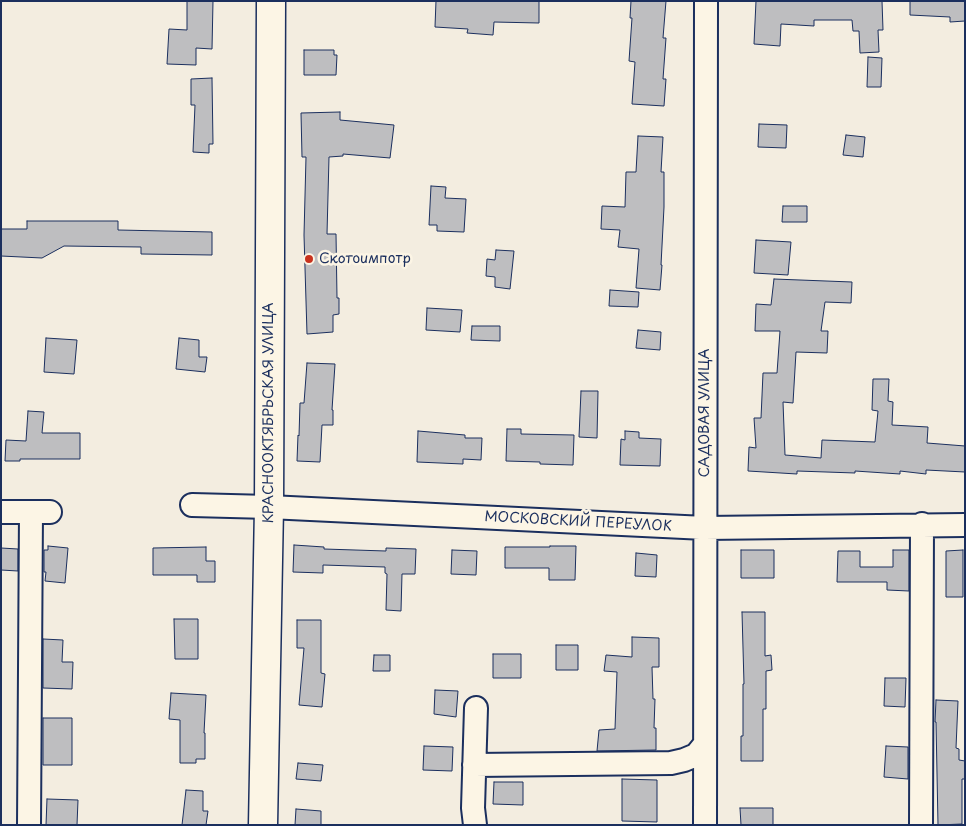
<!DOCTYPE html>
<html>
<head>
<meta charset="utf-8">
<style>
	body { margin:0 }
	#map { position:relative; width:966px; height:826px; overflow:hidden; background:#f3ede0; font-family:"Playpen Sans",sans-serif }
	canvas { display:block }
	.frame { position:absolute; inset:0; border:2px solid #1b2f5e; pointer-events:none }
</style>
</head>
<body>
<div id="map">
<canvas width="966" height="826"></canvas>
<div class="frame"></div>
</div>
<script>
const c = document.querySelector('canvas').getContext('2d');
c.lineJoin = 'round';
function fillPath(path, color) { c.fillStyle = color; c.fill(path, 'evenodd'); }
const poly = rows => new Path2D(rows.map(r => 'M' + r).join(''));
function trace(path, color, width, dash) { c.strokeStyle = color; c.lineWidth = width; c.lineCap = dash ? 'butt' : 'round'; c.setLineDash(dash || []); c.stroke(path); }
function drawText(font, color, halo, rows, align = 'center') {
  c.font = font + ' "Playpen Sans",sans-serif'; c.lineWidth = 5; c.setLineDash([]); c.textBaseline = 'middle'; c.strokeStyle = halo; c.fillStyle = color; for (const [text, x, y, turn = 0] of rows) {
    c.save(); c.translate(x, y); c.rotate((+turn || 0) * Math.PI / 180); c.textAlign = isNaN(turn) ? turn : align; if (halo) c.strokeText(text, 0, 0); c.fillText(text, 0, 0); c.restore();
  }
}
const building = poly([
	[187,1,213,1,212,49,196,48,196,65,167,64,169,29,187,30,187,1],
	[436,1,539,1,539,23,494,22,493,35,467,33,468,29,435,27,436,1],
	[631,1,666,1,663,38,666,38,663,79,666,79,664,106,632,104,635,62,629,61,632,18,630,18,631,1],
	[756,1,882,1,883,30,878,30,879,52,860,53,859,31,853,31,852,20,814,20,814,26,781,24,780,46,754,44,756,1],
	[910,1,965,1,965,21,950,22,950,17,910,15,910,1],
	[304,50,334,50,334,55,337,55,336,75,304,75,304,50],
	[868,57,882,58,881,87,867,87,868,57],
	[212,78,213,144,209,144,209,153,193,152,195,105,191,105,191,79,212,78],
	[340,112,340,120,394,125,390,158,343,154,343,156,329,157,327,234,336,234,337,298,339,298,339,314,333,315,333,332,307,334,304,235,306,157,302,157,301,113,340,112],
	[759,124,787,125,786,148,758,147,759,124],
	[846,135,865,137,863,157,843,155,846,135],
	[638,136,663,137,661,172,664,172,664,207,661,265,662,265,660,290,636,288,639,249,618,247,620,230,601,229,602,206,625,207,626,172,636,172,638,136],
	[431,186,446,187,445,198,466,199,464,232,437,231,437,225,429,225,431,186],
	[783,206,807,206,807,222,782,222,783,206],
	[27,221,118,221,118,230,212,232,212,255,141,254,141,247,64,246,42,258,1,256,1,229,27,229,27,221],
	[756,240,791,242,788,275,754,273,756,240],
	[496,250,514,251,510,289,495,287,495,277,486,276,487,259,495,260,496,250],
	[774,279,852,282,851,303,825,302,821,331,828,331,827,353,796,352,793,403,783,402,785,455,821,458,822,440,875,442,878,411,872,410,873,379,889,379,888,401,893,402,892,425,928,427,927,443,965,446,965,472,926,470,926,474,900,471,900,474,855,471,855,473,797,471,797,474,748,471,749,447,756,448,754,418,761,418,763,373,777,373,780,331,755,331,756,304,771,305,774,279],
	[610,290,639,292,638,307,609,306,610,290],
	[427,308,462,310,460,332,426,330,427,308],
	[472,326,500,326,500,341,471,340,472,326],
	[638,330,661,332,660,350,636,348,638,330],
	[46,338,77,340,74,374,44,372,46,338],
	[179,338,199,340,199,357,207,357,205,372,176,369,179,338],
	[307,363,335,364,332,410,333,410,333,425,322,425,320,462,297,461,298,435,299,436,300,403,304,403,307,363],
	[581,391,598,391,597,438,579,437,581,391],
	[28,411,44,412,42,433,80,433,80,459,20,459,20,461,5,461,6,440,26,441,28,411],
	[507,429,521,429,521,434,574,435,573,465,540,464,540,462,506,461,507,429],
	[418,431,465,435,465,438,482,438,481,460,463,459,463,464,417,462,418,431],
	[625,431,639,432,639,438,661,439,660,466,620,465,621,439,625,440,625,431],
	[294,545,324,547,324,549,386,551,386,548,416,549,415,574,402,574,401,611,386,610,387,574,385,573,385,567,323,565,323,573,293,572,294,545],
	[48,546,68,548,65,583,45,581,46,572,44,572,44,550,48,550,48,546],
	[550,546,576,546,575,580,549,580,549,568,505,568,505,547,550,547,550,546],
	[206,547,206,561,215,561,215,582,197,582,197,575,153,575,153,548,206,547],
	[1,548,18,549,18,571,1,570,1,548],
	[452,550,477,551,476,575,451,574,452,550],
	[741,550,774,550,774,578,741,578,741,550],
	[893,550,909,550,909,591,887,590,887,582,837,582,838,551,860,551,860,567,893,567,893,550],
	[963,550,963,597,946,597,946,551,963,550],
	[636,553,657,555,656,577,635,576,636,553],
	[742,612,765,612,765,656,771,655,772,670,766,671,766,709,763,709,763,761,741,761,741,736,743,736,743,684,744,684,742,612],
	[174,619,198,619,198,659,175,659,174,619],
	[297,620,321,620,321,673,325,674,322,707,299,705,304,648,297,648,297,620],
	[632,637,659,638,659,667,652,667,653,699,655,699,654,728,656,728,656,750,597,751,599,730,615,729,617,672,604,671,606,655,632,657,632,637],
	[43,639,63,640,62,662,73,662,72,689,43,688,43,639],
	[556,645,578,645,578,670,556,670,556,645],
	[493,654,521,654,521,678,493,678,493,654],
	[374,655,390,655,390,671,373,671,374,655],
	[885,678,906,678,905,707,884,706,885,678],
	[435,690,458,691,456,717,434,714,435,690],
	[171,693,206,695,204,733,205,733,205,759,196,759,196,763,180,763,180,720,169,719,171,693],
	[936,700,958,701,956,748,959,749,959,760,965,761,965,779,962,779,962,824,938,825,936,722,935,722,936,700],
	[43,718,72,718,72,765,43,765,43,718],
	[424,746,453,747,452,771,423,770,424,746],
	[886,746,908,747,908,779,884,777,886,746],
	[298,763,323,765,321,781,296,779,298,763],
	[622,779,657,780,657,822,622,821,622,779],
	[494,782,523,782,523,805,493,804,494,782],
	[186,790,203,791,203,811,208,811,206,825,182,825,186,790],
	[47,799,78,800,77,825,46,825,47,799],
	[740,808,773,808,773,825,741,825,740,808],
	[296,809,321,811,321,825,295,825,296,809]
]);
fillPath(building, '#bebec0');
trace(building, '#1b2f5e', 1);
const minor = poly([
	[192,505,269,507,705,528,965,525],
	[1,512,50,512],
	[474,765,671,763,684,760,696,755,705,744],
	[29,825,31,512],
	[475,825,473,808,476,708],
	[705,825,706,1],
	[921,825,922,524]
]);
const major = poly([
	[263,825,269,507,271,1]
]);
trace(minor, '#1b2f5e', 26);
trace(major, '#1b2f5e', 31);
trace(minor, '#fcf5e5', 22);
trace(major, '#fcf5e5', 28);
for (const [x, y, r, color] of [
	[309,259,5,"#c8321e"]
]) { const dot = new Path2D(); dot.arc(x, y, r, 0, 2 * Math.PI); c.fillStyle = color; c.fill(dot); trace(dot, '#fcf5e5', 2); }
drawText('14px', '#1b2f5e', '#fcf5e5', [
	["Скотоимпотр",319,259]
], 'left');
drawText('14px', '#1b2f5e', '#fcf5e5', [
	["КРАСНООКТЯБРЬСКАЯ УЛИЦА",269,413,-90],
	["САДОВАЯ УЛИЦА",705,413,-90],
	["МОСКОВСКИЙ ПЕРЕУЛОК",578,522,3]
]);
</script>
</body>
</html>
